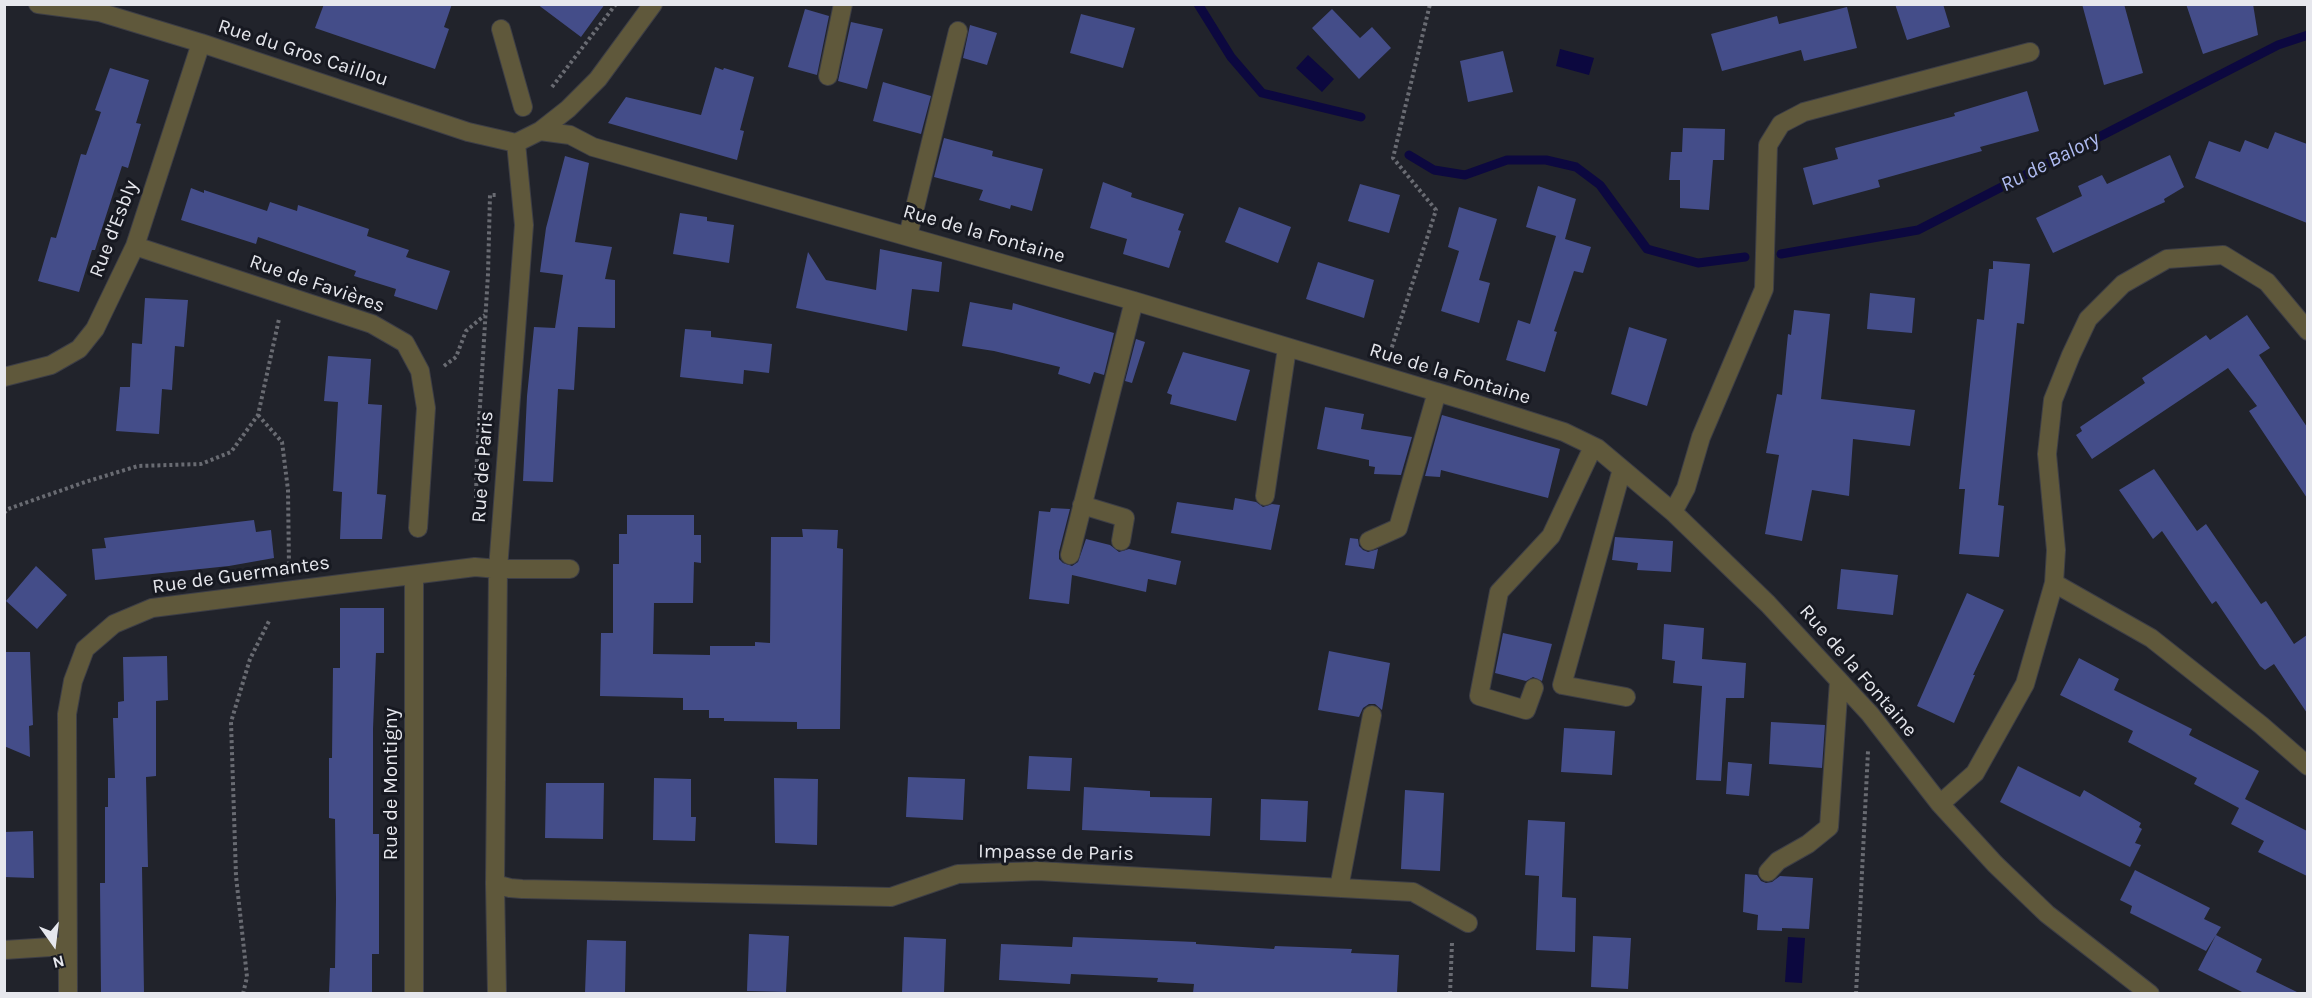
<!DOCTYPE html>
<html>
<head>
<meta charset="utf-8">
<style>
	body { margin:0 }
	#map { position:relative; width:2312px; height:998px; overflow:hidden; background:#21232b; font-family:Karla,sans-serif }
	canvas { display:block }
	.frame { position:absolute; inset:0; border:6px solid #e6e7ed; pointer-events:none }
	.north { position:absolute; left:24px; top:914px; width:60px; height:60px; -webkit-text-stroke:4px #171921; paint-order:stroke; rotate:166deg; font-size:16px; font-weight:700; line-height:24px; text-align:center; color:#e6e7ed }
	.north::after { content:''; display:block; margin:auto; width:21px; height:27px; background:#e6e7ed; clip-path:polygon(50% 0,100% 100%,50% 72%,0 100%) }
</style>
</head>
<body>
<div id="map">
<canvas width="2312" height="998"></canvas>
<div class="frame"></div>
<div class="north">N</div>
</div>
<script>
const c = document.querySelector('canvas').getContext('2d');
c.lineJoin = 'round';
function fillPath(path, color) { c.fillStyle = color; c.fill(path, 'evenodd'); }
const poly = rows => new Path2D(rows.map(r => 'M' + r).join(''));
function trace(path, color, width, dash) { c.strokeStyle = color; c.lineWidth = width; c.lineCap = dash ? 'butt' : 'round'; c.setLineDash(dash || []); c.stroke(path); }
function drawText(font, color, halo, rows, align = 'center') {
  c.font = font + ' Karla,sans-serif'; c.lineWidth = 6; c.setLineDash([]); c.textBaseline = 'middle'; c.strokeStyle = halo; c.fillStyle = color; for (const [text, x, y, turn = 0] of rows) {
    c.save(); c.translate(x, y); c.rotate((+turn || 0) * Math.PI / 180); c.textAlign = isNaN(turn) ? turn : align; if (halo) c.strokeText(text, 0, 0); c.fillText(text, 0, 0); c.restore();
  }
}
fillPath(poly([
	[1560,49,1594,58,1589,75,1556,66],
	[1308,55,1334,79,1322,92,1296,68],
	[1788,937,1805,938,1802,983,1785,982]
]), '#0c083f');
trace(poly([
	[1198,4,1231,57,1262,93,1361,117],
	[1409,155,1434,170,1465,175,1507,160,1546,160,1576,167,1600,185,1647,249,1698,263,1745,257],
	[1781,254,1918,230,2278,45,2308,35]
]), '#0c083f', 9);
fillPath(poly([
	[324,4,452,4,444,27,449,29,435,69,315,28],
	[537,4,605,4,581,37],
	[1895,4,1943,4,1950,27,1907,40],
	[2082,4,2124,4,2143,73,2104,85],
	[2186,4,2253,4,2258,35,2203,54],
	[1847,7,1857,48,1804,61,1801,50,1722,71,1711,34,1777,16,1779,24],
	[805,9,829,16,817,75,788,67],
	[1332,9,1360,38,1372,27,1391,48,1359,79,1312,28],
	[1081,14,1135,28,1123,68,1070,53],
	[851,22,883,29,867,89,838,81],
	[970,25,997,33,987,65,963,58],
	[1503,51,1513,92,1468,102,1460,61],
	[715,67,723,70,724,68,754,77,740,130,744,131,737,160,608,123,626,97,701,115],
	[110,68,149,80,136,123,141,124,128,168,122,166,95,250,92,250,79,292,38,281,51,237,56,238,81,154,86,155,101,112,95,110],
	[883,82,931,96,921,134,873,121],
	[2027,91,2039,131,1980,147,1982,151,1878,180,1880,187,1813,205,1803,168,1838,159,1835,148,1955,116,1954,113],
	[1683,128,1725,129,1724,160,1713,160,1709,210,1680,208,1680,180,1669,180,1671,152,1682,152],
	[2275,132,2307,144,2307,223,2195,178,2209,141,2240,152,2245,140,2268,149],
	[944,138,993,151,992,156,1043,169,1032,211,1011,205,1010,209,979,200,983,190,934,177],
	[2170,155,2184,187,2164,199,2165,202,2053,253,2036,218,2082,196,2078,186,2102,175,2107,184],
	[565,156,589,163,575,242,612,247,605,279,615,280,615,328,578,327,574,390,558,389,553,482,523,481,527,396,534,327,555,328,563,275,540,272,546,228],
	[1103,182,1132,193,1131,197,1184,214,1178,230,1181,231,1169,268,1123,254,1127,239,1090,228],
	[1360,184,1400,195,1389,233,1348,221],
	[1538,186,1576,199,1565,239,1591,247,1583,273,1574,271,1554,331,1557,332,1545,372,1506,360,1518,320,1530,324,1556,236,1526,227],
	[191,188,204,193,204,190,267,211,270,202,297,211,298,205,369,229,367,236,409,250,406,257,450,271,437,310,394,296,396,289,354,276,356,271,258,237,256,244,181,220],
	[1239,207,1291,227,1278,263,1225,242],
	[1459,207,1497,219,1479,280,1490,283,1479,323,1441,311,1459,251,1448,247],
	[680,213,707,217,707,221,734,225,729,263,673,254],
	[880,249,942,262,939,292,912,289,907,331,796,308,808,252,826,280,876,290],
	[1993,261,2030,264,2024,324,2017,323,1998,505,2004,506,1999,557,1959,554,1965,489,1959,489,1977,319,1984,320,1989,269,1993,269],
	[1318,262,1374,280,1364,318,1306,299],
	[1870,293,1915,298,1912,333,1867,329],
	[145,298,188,300,184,347,175,346,172,390,162,389,159,434,116,431,120,387,130,387,132,343,142,344],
	[970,302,1012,310,1013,303,1114,333,1104,375,1094,372,1090,384,1058,374,1060,367,994,351,962,346],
	[1794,310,1830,314,1821,399,1915,410,1910,446,1853,439,1849,496,1812,490,1802,541,1765,534,1779,455,1766,453,1777,394,1782,395,1788,334,1791,335],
	[2247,315,2270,348,2259,355,2307,427,2307,498,2249,411,2257,406,2228,368,2092,459,2076,435,2082,431,2080,427,2145,383,2142,378,2206,335,2210,340],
	[1629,327,1667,339,1647,406,1611,394],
	[685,329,711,331,711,337,772,344,769,373,744,370,743,384,680,377],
	[1136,339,1145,342,1132,383,1125,381],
	[1183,352,1250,370,1236,421,1170,404,1172,395,1167,393],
	[328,356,371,359,368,404,382,405,377,494,386,495,382,539,340,539,342,492,333,491,338,402,324,401],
	[1325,407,1364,414,1361,429,1412,437,1401,475,1374,474,1375,467,1369,466,1369,460,1317,449],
	[1442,415,1560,449,1548,498,1441,470,1440,477,1425,476],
	[2154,469,2197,531,2206,524,2261,604,2266,601,2294,644,2307,635,2307,713,2274,664,2265,670,2260,666,2216,601,2212,604,2162,531,2153,539,2119,490],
	[1235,498,1256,502,1263,507,1272,504,1280,505,1271,550,1171,533,1177,502,1233,510],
	[1051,508,1070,509,1059,552,1059,559,1063,563,1072,566,1078,562,1086,539,1110,545,1119,552,1129,549,1181,561,1176,585,1148,579,1146,592,1072,575,1069,604,1029,599,1039,511,1050,512],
	[627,515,694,515,694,535,701,535,701,563,694,562,693,603,654,603,653,654,710,655,710,646,755,646,755,642,770,643,771,537,803,537,802,529,838,530,837,548,843,549,840,729,797,729,797,722,724,721,724,718,709,718,709,710,683,710,683,698,600,696,601,633,613,633,613,564,619,564,619,534,627,534],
	[254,520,256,532,271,530,274,558,229,566,95,580,92,549,106,548,104,538],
	[1615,537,1673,541,1671,572,1637,570,1638,563,1612,560],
	[1350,538,1358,539,1359,546,1363,550,1368,552,1378,549,1374,569,1345,565],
	[36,566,67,595,37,629,6,601],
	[1841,569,1898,575,1893,615,1837,609],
	[1967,593,2004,610,1973,675,1975,675,1954,723,1917,706],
	[340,608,384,608,384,653,376,653,373,729,373,834,379,834,379,954,372,954,372,993,329,993,330,968,335,968,336,899,335,819,329,818,329,758,332,758,333,668,340,668],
	[1664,624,1704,628,1702,659,1746,663,1744,698,1726,698,1721,781,1696,780,1702,686,1673,683,1675,661,1662,659],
	[1503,633,1552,644,1542,681,1533,677,1526,681,1495,673],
	[1329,651,1390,663,1382,710,1375,704,1369,704,1363,708,1359,717,1318,710],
	[4,652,30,652,33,725,29,726,30,757,4,746],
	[167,656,168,700,156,701,156,776,146,777,148,867,142,867,144,993,101,993,100,883,105,883,105,807,108,807,108,778,115,778,113,718,118,718,118,702,124,701,123,657],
	[2079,658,2119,679,2114,690,2192,729,2189,735,2259,771,2245,799,2307,831,2307,876,2258,852,2264,841,2231,824,2239,808,2194,784,2197,778,2128,742,2133,731,2060,695],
	[1771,722,1825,725,1822,768,1769,764],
	[1564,728,1615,731,1612,775,1561,772],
	[1029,756,1072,758,1070,791,1027,789],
	[1728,762,1752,764,1749,796,1726,794],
	[2018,766,2080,797,2084,790,2141,823,2139,827,2142,829,2135,843,2141,845,2130,867,2000,802],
	[908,777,965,779,963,820,906,817],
	[654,778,691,779,691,817,696,817,695,841,653,840],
	[774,778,818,779,817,845,775,843],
	[546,783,604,783,603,839,545,838],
	[1084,787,1150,791,1150,797,1212,798,1210,836,1082,830],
	[1405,790,1444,793,1440,871,1401,869],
	[1261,799,1308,801,1306,842,1260,840],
	[1528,820,1565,822,1562,897,1576,898,1575,952,1536,950,1539,876,1525,875],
	[33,831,34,878,4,877,4,832],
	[2135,870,2210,908,2204,919,2221,927,2206,951,2130,913,2132,906,2120,900],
	[1745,874,1757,875,1761,881,1766,883,1772,882,1780,876,1813,878,1809,929,1782,928,1782,931,1757,930,1758,915,1743,912],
	[749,934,789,936,786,992,747,991],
	[2216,935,2262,959,2256,972,2299,993,2244,993,2198,970],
	[1593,936,1631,938,1628,989,1591,987],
	[904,937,946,939,944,993,902,993],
	[1073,937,1196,942,1196,944,1274,949,1275,946,1352,949,1351,953,1399,955,1397,993,1193,993,1194,984,1157,982,1158,978,1071,974,1070,984,999,980,1001,944,1072,947],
	[587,940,626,941,625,993,585,993]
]), '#444d89');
const minor = poly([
	[38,4,99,12,201,43,468,132,516,143],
	[501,29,523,107],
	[828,76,843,4],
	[540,131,570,135,593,147,1134,301,1470,402,1564,432,1597,448,1673,512,1768,604,1870,714,1940,804,1995,864,2047,914,2150,994],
	[516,143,540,131,568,109,598,79,653,4],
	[908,236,958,31],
	[135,246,372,324,405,343,420,371,426,408,418,528],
	[4,377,51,365,79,349,95,329,135,246,201,43],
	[1622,469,1562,685,1626,697],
	[1265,496,1287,348],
	[1082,505,1125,518,1121,541],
	[1673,512,1686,488,1701,437,1764,289,1768,145,1781,124,1804,112,2030,52],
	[1369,541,1398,528,1437,392],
	[1070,555,1134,301],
	[414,575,414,994],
	[2054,583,2151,638,2261,725,2308,766],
	[1534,688,1526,710,1479,696,1499,592,1551,536,1593,447],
	[1940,804,1975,773,2025,684,2054,583,2056,550,2047,454,2053,400,2071,355,2088,319,2123,284,2167,259,2223,255,2267,282,2308,331],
	[1768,872,1778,861,1808,844,1829,827,1839,681],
	[495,884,510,888,522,889,891,897,958,874,1038,871,1413,892,1468,923],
	[1339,888,1372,715],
	[4,950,66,946],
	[68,994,67,714,73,681,85,649,114,624,152,608,475,567,498,569,570,569],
	[497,994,495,884,498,569,524,225,516,143]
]);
trace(minor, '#3d3e46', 20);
trace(poly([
	[552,87,616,4],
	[1390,353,1436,210,1393,158,1430,4],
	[444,366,456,357,466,331,485,315],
	[258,415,282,442,288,490,289,567],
	[476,498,477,455,488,274,490,195,497,195],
	[4,513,8,509,85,482,138,466,201,464,231,452,258,415,279,319],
	[243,994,247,977,236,876,231,722,250,659,270,619],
	[1450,994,1452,943],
	[1856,994,1868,751]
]), '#696b72', 4, [3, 3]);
trace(minor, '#5f583b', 18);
drawText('20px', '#e6e7ed', '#171921', [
	["Rue du Gros Caillou",303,53,18],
	["Rue d'Esbly",114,229,-69],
	["Rue de la Fontaine",984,234,16],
	["Rue de Favières",317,284,19],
	["Rue de la Fontaine",1450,374,17],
	["Rue de Paris",483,467,-86],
	["Rue de Guermantes",241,575,-8],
	["Rue de la Fontaine",1858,671,49],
	["Rue de Montigny",391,784,-90],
	["Impasse de Paris",1056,853,1]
]);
drawText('italic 21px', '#afbbf1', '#171921', [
	["Ru de Balory",2050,162,-27]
]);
</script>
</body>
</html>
